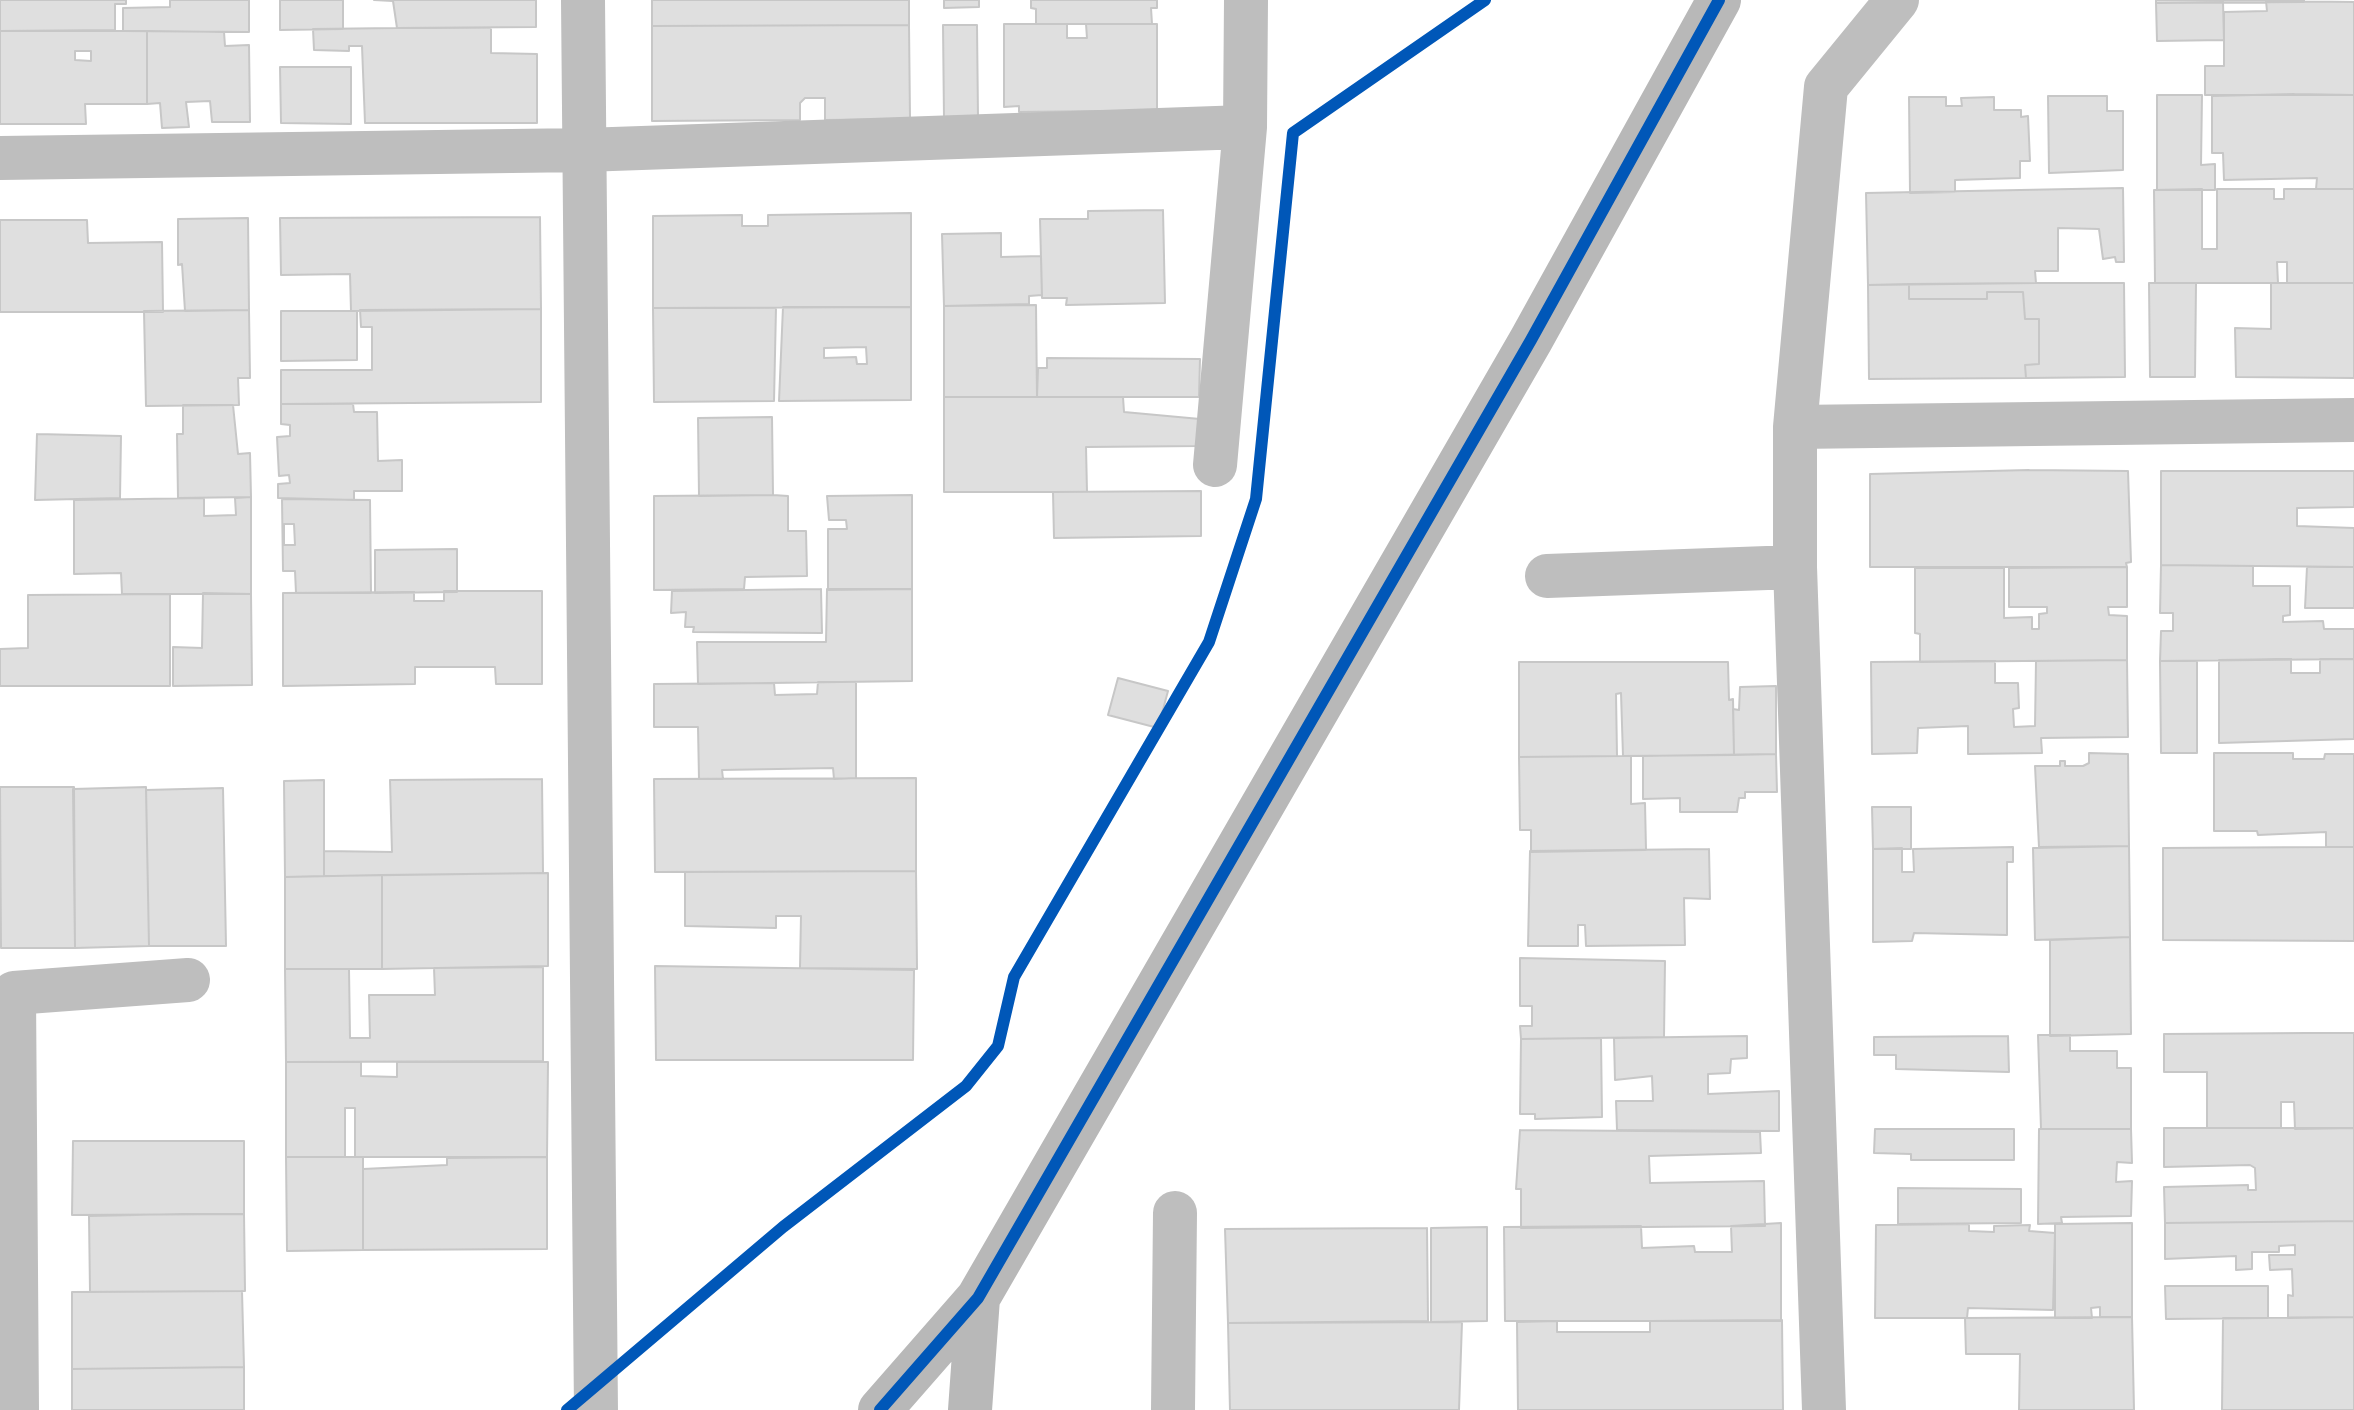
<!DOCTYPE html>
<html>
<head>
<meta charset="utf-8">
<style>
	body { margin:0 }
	canvas { display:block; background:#fff }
</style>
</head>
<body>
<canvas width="2354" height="1410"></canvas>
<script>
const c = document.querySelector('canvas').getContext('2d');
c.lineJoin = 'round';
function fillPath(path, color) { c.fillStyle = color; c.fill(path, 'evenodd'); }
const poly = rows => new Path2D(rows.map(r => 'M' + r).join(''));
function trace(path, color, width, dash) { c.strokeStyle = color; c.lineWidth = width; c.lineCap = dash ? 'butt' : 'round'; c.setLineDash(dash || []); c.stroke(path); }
const building = poly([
	[0,0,126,0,126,4,115,4,115,30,0,31,0,0],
	[170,0,249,0,249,32,123,31,123,8,170,7,170,0],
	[280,0,343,0,343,29,280,30,280,0],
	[536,0,536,27,397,28,393,1,374,0,536,0],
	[652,0,909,0,909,25,652,26,652,0],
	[944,0,979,0,979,7,944,8,944,0],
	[1031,0,1157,0,1157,8,1151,8,1152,24,1036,24,1036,9,1031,8,1031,0],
	[2156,0,2304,0,2304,2,2156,3,2156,0],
	[2266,1,2354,2,2354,95,2205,95,2205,66,2224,66,2224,12,2267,11,2266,1],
	[2223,2,2224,40,2157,41,2156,3,2223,2],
	[1004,24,1067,24,1067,38,1087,38,1086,24,1157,24,1157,117,1100,111,1019,112,1019,106,1004,107,1004,24],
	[909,25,910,119,825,120,825,98,805,98,800,103,800,120,652,121,652,26,909,25],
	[943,25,977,25,978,118,944,119,943,25],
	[397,28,491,28,491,53,537,54,537,123,365,123,362,46,349,46,349,51,314,50,313,29,397,28],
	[0,31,147,31,147,104,85,104,86,124,0,124,0,31],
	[75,51,91,51,91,61,75,60,75,51],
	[147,31,224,32,225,46,249,45,250,122,212,122,210,101,186,102,189,127,162,128,160,103,147,104,147,31],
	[280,67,351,67,351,124,281,123,280,67],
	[2294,94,2354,95,2354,189,2316,189,2317,178,2224,180,2223,153,2212,153,2212,96,2294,94],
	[2157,95,2202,95,2201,165,2215,164,2215,190,2157,190,2157,95],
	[2048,96,2107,96,2107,111,2123,111,2123,170,2049,173,2048,96],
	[1909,97,1946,97,1946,106,1962,106,1961,98,1994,97,1994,110,2021,110,2021,117,2028,116,2030,161,2020,161,2020,178,1955,180,1955,192,1910,193,1909,97],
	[2123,188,2124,262,2116,262,2115,257,2103,259,2099,229,2058,228,2058,271,2035,271,2036,283,1868,285,1866,193,2123,188],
	[2202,189,2202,249,2217,249,2217,189,2274,189,2274,199,2284,199,2284,189,2354,189,2354,283,2287,283,2287,262,2277,262,2278,283,2155,283,2154,190,2202,189],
	[1163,210,1165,303,1066,305,1067,298,1042,298,1040,219,1088,219,1088,211,1163,210],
	[911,213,911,307,653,308,653,216,742,215,742,226,768,226,768,215,911,213],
	[540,217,541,309,351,311,350,274,281,275,280,218,540,217],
	[248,218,249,310,185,311,182,264,178,265,178,219,248,218],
	[0,220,87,220,88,243,162,242,163,312,0,312,0,220],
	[1001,233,1001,257,1041,256,1042,295,1029,296,1029,304,944,306,942,234,1001,233],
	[2036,283,2124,283,2125,377,2026,378,2025,365,2039,364,2039,319,2025,319,2023,292,1987,292,1987,299,1909,299,1909,284,2036,283],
	[2149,283,2196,283,2195,377,2150,377,2149,283],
	[2271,283,2354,283,2354,378,2236,377,2235,328,2271,329,2271,283],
	[1909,284,1909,299,1987,299,1987,292,2023,292,2025,319,2039,319,2039,364,2025,365,2026,378,1869,379,1868,285,1909,284],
	[1036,305,1037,397,944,397,944,306,1036,305],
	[783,307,911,307,911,400,779,401,783,307],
	[866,347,867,364,857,364,856,357,824,358,824,348,866,347],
	[653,308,776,308,774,401,654,402,653,308],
	[541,309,541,402,281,404,281,370,372,370,372,327,361,327,360,310,541,309],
	[249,310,250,378,238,378,239,405,146,406,144,311,249,310],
	[281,311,357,311,357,360,281,361,281,311],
	[1047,358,1200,359,1199,397,1037,397,1038,368,1047,368,1047,358],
	[944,397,1123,397,1124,412,1200,419,1200,446,1086,447,1087,492,944,492,944,397],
	[281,404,353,404,354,412,377,412,378,461,402,460,402,491,354,491,354,500,278,498,278,484,290,483,289,475,279,476,277,437,290,436,290,425,281,424,281,404],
	[183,405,233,405,238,454,250,453,251,497,178,498,177,434,183,434,183,405],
	[772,417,773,495,699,496,698,418,772,417],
	[37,434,121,436,120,498,35,500,37,434],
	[2029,470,2128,471,2131,562,2126,563,2127,567,1870,567,1870,474,2029,470],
	[2161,471,2354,471,2354,507,2297,508,2297,526,2354,528,2354,567,2161,565,2161,471],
	[1201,491,1201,536,1054,538,1053,492,1201,491],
	[773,495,788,496,788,531,806,531,807,576,745,577,744,589,654,590,654,496,773,495],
	[912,495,912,589,828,590,828,529,847,529,846,520,829,520,827,496,912,495],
	[251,497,251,594,122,594,121,573,74,574,74,500,204,498,204,516,236,515,235,498,251,497],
	[282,499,370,500,371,593,296,593,295,571,283,571,282,499],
	[284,524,294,524,295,545,284,545,284,524],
	[457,549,457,592,375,593,375,550,457,549],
	[2161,565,2253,566,2253,586,2290,586,2290,615,2283,616,2283,622,2323,621,2324,629,2354,629,2354,659,2160,661,2161,631,2173,631,2173,613,2160,613,2161,565],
	[2127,567,2127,607,2108,607,2109,615,2127,616,2127,660,1920,662,1920,634,1915,633,1915,568,2004,568,2004,618,2032,617,2032,629,2039,629,2039,614,2047,613,2047,607,2009,607,2009,568,2127,567],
	[2307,567,2354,567,2354,608,2305,608,2307,567],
	[821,589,822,633,693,632,694,627,685,627,686,612,671,613,672,591,821,589],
	[827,589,912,589,912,681,698,684,697,642,826,642,827,589],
	[444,591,542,591,542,684,496,684,495,667,415,667,415,684,283,686,283,593,414,592,414,601,444,601,444,591],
	[203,593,251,594,252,685,173,686,173,647,202,648,203,593],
	[170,594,170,686,0,686,0,649,28,648,28,595,170,594],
	[2291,659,2291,673,2320,673,2320,659,2354,659,2354,739,2219,743,2219,660,2291,659],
	[2127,660,2128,737,2041,738,2042,753,1968,754,1968,726,1918,728,1917,753,1872,754,1871,662,1995,661,1995,683,2018,683,2019,708,2013,709,2014,727,2035,726,2036,661,2127,660],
	[2160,661,2197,661,2197,753,2161,753,2160,661],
	[1519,662,1728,662,1729,700,1733,699,1734,755,1623,756,1621,693,1616,694,1617,756,1519,757,1519,662],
	[1118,678,1168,691,1158,728,1108,715,1118,678],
	[818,682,856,682,856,778,834,779,833,768,722,770,723,779,699,779,698,727,654,727,654,684,774,683,775,695,817,694,818,682],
	[1776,686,1776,754,1734,755,1733,709,1739,710,1740,687,1776,686],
	[2089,753,2128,754,2129,846,2039,847,2035,766,2060,766,2060,761,2065,761,2065,766,2083,766,2089,763,2089,753],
	[2214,753,2293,753,2293,759,2324,759,2325,754,2354,754,2354,847,2326,847,2326,832,2258,835,2257,831,2214,831,2214,753],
	[1776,754,1777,792,1745,792,1745,798,1739,798,1737,812,1680,812,1680,798,1643,799,1643,756,1776,754],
	[1623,756,1631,756,1631,804,1645,803,1646,850,1531,852,1531,830,1520,830,1519,757,1623,756],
	[916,778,916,871,655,872,654,779,916,778],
	[542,779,543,873,324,876,324,851,392,852,390,780,542,779],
	[324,780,324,876,285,877,284,781,324,780],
	[0,787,74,787,75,948,1,948,0,787],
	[146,787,149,946,75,948,73,789,146,787],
	[223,788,226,946,149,946,146,790,223,788],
	[1872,807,1911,807,1911,849,1873,849,1872,807],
	[2129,846,2130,937,2035,940,2033,848,2129,846],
	[2013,847,2013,862,2007,862,2007,935,1914,933,1912,941,1873,942,1873,849,1902,848,1902,872,1914,872,1913,849,2013,847],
	[2326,847,2354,847,2354,941,2163,940,2163,848,2326,847],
	[1709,849,1710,899,1684,898,1685,945,1586,946,1585,925,1578,925,1578,946,1528,946,1530,851,1709,849],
	[916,871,917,969,800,968,801,916,776,916,776,928,685,926,685,872,916,871],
	[548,873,548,966,382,969,382,875,548,873],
	[382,875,382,969,285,969,285,877,382,875],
	[2130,937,2131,1034,2050,1036,2050,940,2130,937],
	[1520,958,1665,961,1664,1037,1521,1039,1520,1026,1532,1026,1532,1006,1520,1006,1520,958],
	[655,966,914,970,913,1060,656,1060,655,966],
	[543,967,543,1061,286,1062,285,969,349,969,350,1038,370,1038,369,995,435,995,434,968,543,967],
	[2307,1033,2354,1033,2354,1128,2295,1129,2294,1102,2281,1102,2281,1128,2207,1128,2207,1072,2164,1072,2164,1034,2307,1033],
	[2038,1035,2070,1035,2070,1051,2117,1051,2117,1068,2131,1068,2131,1129,2041,1129,2038,1035],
	[1747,1036,1747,1058,1731,1059,1730,1073,1708,1074,1708,1094,1779,1091,1779,1131,1617,1130,1616,1101,1653,1101,1652,1076,1615,1080,1614,1038,1747,1036],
	[2008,1036,2009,1072,1896,1069,1896,1055,1874,1055,1874,1037,2008,1036],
	[1601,1038,1602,1117,1535,1119,1535,1114,1520,1114,1521,1039,1601,1038],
	[286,1062,361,1062,361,1076,397,1077,397,1062,548,1062,547,1157,355,1157,355,1108,345,1108,345,1157,286,1157,286,1062],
	[2164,1128,2354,1128,2354,1221,2165,1223,2164,1187,2248,1185,2248,1190,2256,1190,2255,1168,2250,1165,2164,1167,2164,1128],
	[1875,1129,2014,1129,2014,1160,1911,1160,1911,1154,1874,1153,1875,1129],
	[2039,1129,2131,1129,2132,1163,2117,1162,2116,1182,2132,1181,2131,1216,2061,1217,2062,1223,2038,1224,2039,1129],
	[1520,1130,1760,1132,1761,1153,1649,1156,1650,1183,1764,1181,1765,1226,1521,1228,1521,1189,1516,1189,1520,1130],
	[73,1141,244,1141,244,1214,72,1215,73,1141],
	[286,1157,363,1157,363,1250,287,1251,286,1157],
	[547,1157,547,1249,363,1250,363,1169,447,1165,447,1158,547,1157],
	[1898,1188,2021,1189,2021,1223,1898,1224,1898,1188],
	[183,1214,244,1214,245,1291,90,1292,89,1216,183,1214],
	[2354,1221,2354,1317,2288,1318,2288,1295,2293,1296,2292,1269,2270,1270,2269,1255,2295,1255,2295,1245,2279,1246,2279,1252,2252,1252,2252,1269,2236,1270,2236,1256,2165,1259,2165,1223,2354,1221],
	[1781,1223,1781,1321,1505,1321,1504,1227,1641,1226,1642,1248,1694,1246,1695,1252,1732,1252,1731,1226,1781,1223],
	[2132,1223,2132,1317,2100,1317,2100,1307,2091,1308,2092,1318,2055,1318,2055,1224,2132,1223],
	[1969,1224,1969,1231,1994,1232,1994,1226,2030,1225,2029,1231,2055,1233,2053,1310,1968,1308,1967,1318,1875,1318,1876,1225,1969,1224],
	[1487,1227,1487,1321,1431,1322,1431,1228,1487,1227],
	[1427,1228,1428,1321,1228,1323,1225,1229,1427,1228],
	[2165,1286,2268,1286,2268,1318,2166,1319,2165,1286],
	[242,1291,244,1367,72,1369,72,1292,242,1291],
	[2132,1317,2134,1410,2019,1410,2020,1354,1966,1354,1965,1318,2132,1317],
	[2354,1317,2354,1410,2222,1410,2223,1318,2354,1317],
	[1782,1320,1783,1410,1518,1410,1517,1322,1557,1321,1557,1332,1650,1332,1650,1321,1782,1320],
	[1462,1322,1459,1410,1230,1410,1228,1323,1462,1322],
	[244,1367,244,1410,72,1410,72,1369,244,1367]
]);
fillPath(building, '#dfdfdf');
trace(building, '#c7c7c7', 2);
trace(poly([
	[583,0,596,1410],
	[0,158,584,150,1245,127],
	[1795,427,2354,420],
	[1215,465,1245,127,1246,0],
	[1547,576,1795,567],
	[17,1410,14,993,188,980],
	[1173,1410,1175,1213],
	[1824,1410,1795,567,1795,427,1826,87,1897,0]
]), '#bebebe', 44);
trace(poly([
	[880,1410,978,1298,1531,340,1719,0],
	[970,1410,978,1298]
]), '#b8b8b8', 44);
trace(poly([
	[567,1410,783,1227,966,1086,998,1046,1014,977,1209,642,1256,499,1293,133,1485,0],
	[880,1410,978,1298,1531,340,1719,0]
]), '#0057b8', 12);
</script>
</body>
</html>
